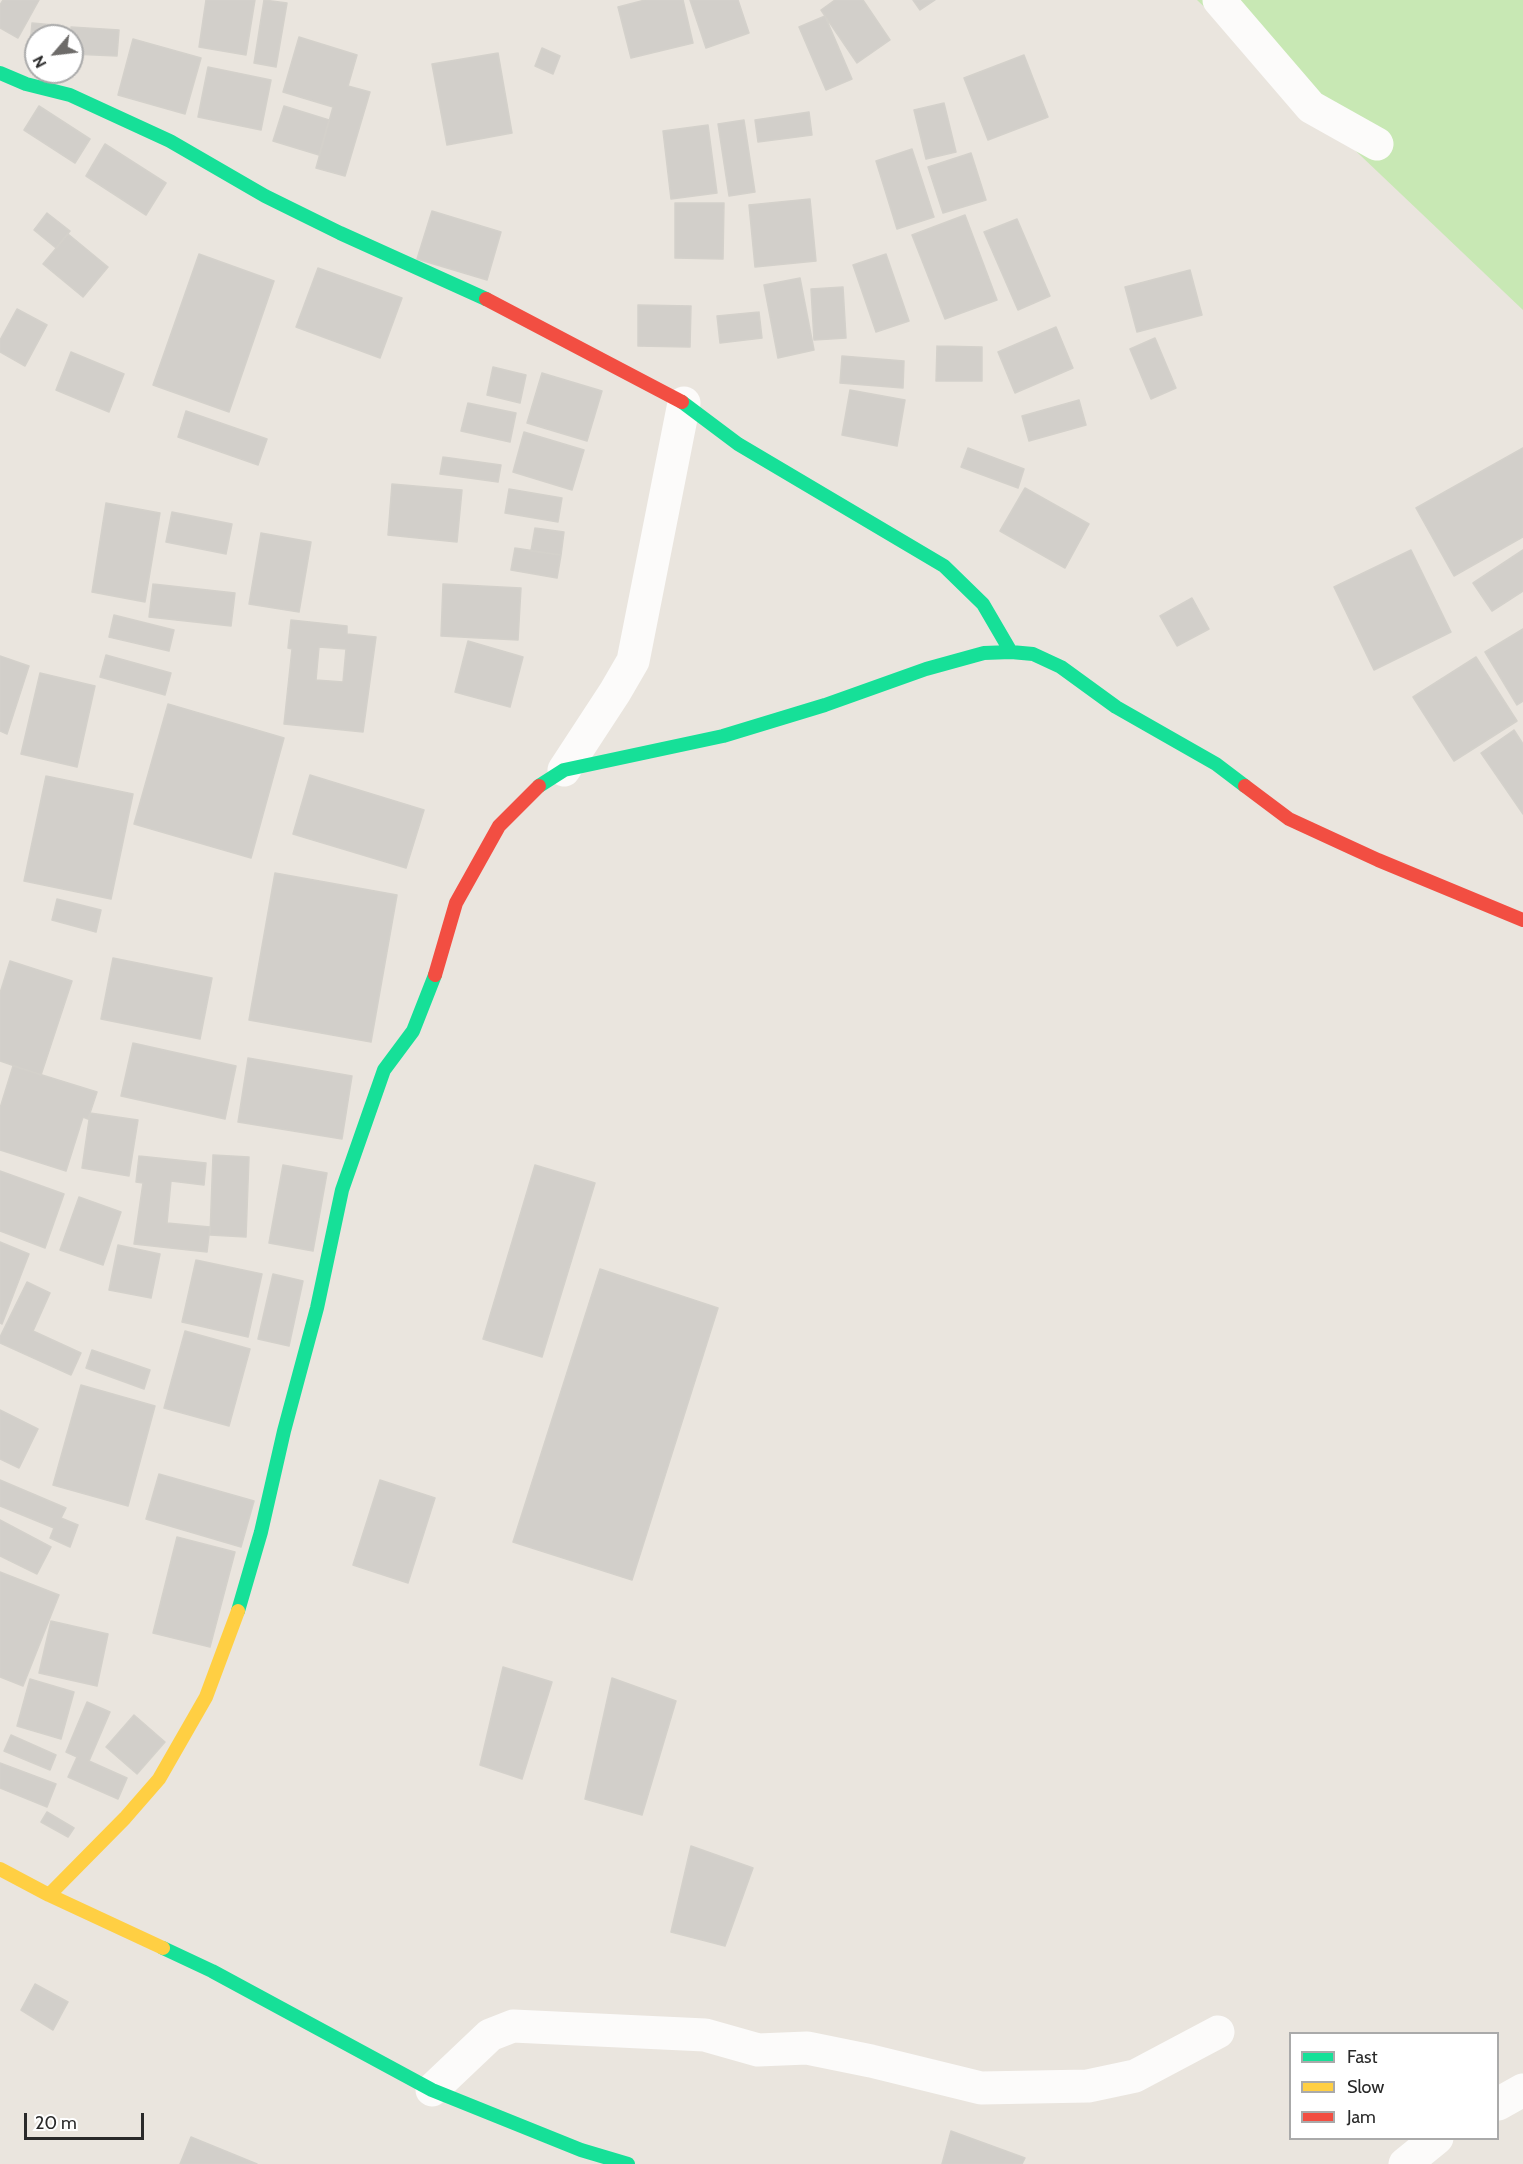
<!DOCTYPE html>
<html>
<head>
<meta charset="utf-8">
<style>
	body { margin:0 }
	#map { position:relative; width:1523px; height:2164px; overflow:hidden; background:#eae5de; font-family:Cabin,sans-serif }
	canvas { display:block }
	.legend { position:absolute; left:1289px; top:2032px; width:210px; height:108px; box-sizing:border-box; background:#fff; border:2px solid #aaa; margin:0; padding:8px 10px; list-style:none; font-size:18px; color:#2a2a2a }
	.legend li { display:flex; align-items:center; gap:12px; height:30px }
	.legend b { width:30px; border:2px solid #aaa }
	.north { position:absolute; left:24px; top:24px; width:60px; height:60px; box-sizing:border-box; background:#fff; border:2px solid #aaa; border-radius:50%; rotate:242deg; font-size:16px; font-weight:700; line-height:24px; text-align:center; color:#2a2a2a }
	.north::after { content:''; display:block; margin:auto; width:21px; height:27px; background:#6d6b69; clip-path:polygon(50% 0,100% 100%,50% 72%,0 100%) }
	.scale { position:absolute; left:24px; top:2113px; width:120px; height:27px; box-sizing:border-box; border:3px solid #2a2a2a; border-top:0; padding-left:8px; font-size:18px; line-height:21px; white-space:nowrap; color:#2a2a2a; -webkit-text-stroke:4px #fff; paint-order:stroke }
</style>
</head>
<body>
<div id="map">
<canvas width="1523" height="2164"></canvas>
<ul class="legend">
<li><b style="height:8px;background:#16e098"></b>Fast</li>
<li><b style="height:8px;background:#ffcf43"></b>Slow</li>
<li><b style="height:8px;background:#f24e42"></b>Jam</li>
</ul>
<div class="north">N</div>
<div class="scale">20 m</div>
</div>
<script>
const c = document.querySelector('canvas').getContext('2d');
c.lineJoin = 'round';
function fillPath(path, color) { c.fillStyle = color; c.fill(path, 'evenodd'); }
const poly = rows => new Path2D(rows.map(r => 'M' + r).join(''));
function trace(path, color, width, dash) { c.strokeStyle = color; c.lineWidth = width; c.lineCap = dash ? 'butt' : 'round'; c.setLineDash(dash || []); c.stroke(path); }
fillPath(poly([
	[1197,0,1523,0,1523,310]
]), '#c8e8b4');
const building = poly([
	[3,0,39,0,18,38,0,28,0,5,3,0],
	[206,0,255,0,246,55,199,47,206,0],
	[264,0,287,3,276,67,254,63,264,0],
	[645,0,683,0,693,43,631,58,618,7,645,0],
	[690,0,738,0,749,33,706,48,690,0],
	[835,0,863,0,890,40,857,63,821,10,835,0],
	[913,0,935,0,920,10,913,0],
	[825,16,852,79,826,90,799,27,825,16],
	[32,23,54,25,54,36,36,36,36,57,29,56,32,23],
	[71,27,119,30,117,56,72,54,71,27],
	[299,37,357,55,348,86,370,92,345,176,316,168,333,107,283,92,299,37],
	[133,39,201,58,185,114,118,95,133,39],
	[542,48,560,56,553,74,535,66,542,48],
	[498,53,512,133,447,145,432,64,498,53],
	[1024,55,1048,117,988,140,964,78,1024,55],
	[208,67,271,80,261,130,198,117,208,67],
	[944,103,956,152,926,159,914,110,944,103],
	[39,106,90,139,75,163,24,130,39,106],
	[284,106,329,120,319,155,273,141,284,106],
	[809,112,812,135,758,142,755,120,809,112],
	[744,120,755,192,729,196,718,124,744,120],
	[708,125,717,193,671,199,663,131,708,125],
	[105,144,166,183,146,215,86,176,105,144],
	[912,149,934,217,897,229,876,161,912,149],
	[971,153,986,200,943,213,928,167,971,153],
	[810,199,816,261,755,267,749,205,810,199],
	[675,203,724,203,723,259,675,258,675,203],
	[432,211,501,232,487,280,417,259,432,211],
	[47,213,70,231,56,248,34,230,47,213],
	[965,215,997,300,945,319,912,235,965,215],
	[1017,219,1050,296,1018,310,984,232,1017,219],
	[68,234,108,267,83,297,43,264,68,234],
	[199,254,274,281,229,412,153,385,199,254],
	[886,254,909,321,876,332,853,265,886,254],
	[318,268,402,298,380,358,296,327,318,268],
	[1190,270,1202,315,1137,332,1125,287,1190,270],
	[800,278,814,350,778,358,764,285,800,278],
	[843,287,846,338,814,340,811,289,843,287],
	[638,305,691,306,690,347,638,346,638,305],
	[17,309,47,325,25,366,0,352,0,340,17,309],
	[759,312,762,338,720,343,717,316,759,312],
	[1056,327,1073,368,1015,393,998,352,1056,327],
	[1155,338,1176,388,1151,399,1130,349,1155,338],
	[937,346,982,347,982,381,936,381,937,346],
	[71,352,124,374,109,412,56,390,71,352],
	[842,356,904,361,903,388,840,383,842,356],
	[493,367,526,375,520,403,487,395,493,367],
	[542,373,602,391,587,441,527,423,542,373],
	[850,390,905,400,897,446,842,435,850,390],
	[1079,400,1086,425,1029,441,1022,416,1079,400],
	[468,403,516,413,510,442,461,431,468,403],
	[186,411,267,439,258,465,178,437,186,411],
	[524,432,584,450,572,490,513,472,524,432],
	[968,448,1024,469,1018,488,961,467,968,448],
	[1523,448,1523,537,1454,576,1416,508,1523,448],
	[443,457,501,465,498,482,440,474,443,457],
	[392,484,462,490,457,542,388,535,392,484],
	[1025,488,1089,524,1065,568,1000,531,1025,488],
	[509,489,562,498,558,522,505,513,509,489],
	[106,503,160,513,145,602,92,592,106,503],
	[172,512,232,524,226,554,166,542,172,512],
	[535,528,564,532,561,555,531,551,535,528],
	[261,533,311,542,299,612,249,604,261,533],
	[515,548,561,555,557,578,511,570,515,548],
	[1411,550,1451,632,1374,670,1334,587,1411,550],
	[1523,550,1523,591,1492,611,1473,583,1523,550],
	[153,584,235,593,231,626,149,617,153,584],
	[443,584,521,588,518,640,441,636,443,584],
	[1192,598,1209,629,1177,646,1160,616,1192,598],
	[114,615,174,630,169,651,109,637,114,615],
	[291,620,347,626,347,634,376,637,363,732,284,724,292,649,288,648,291,620],
	[319,647,346,649,343,682,316,680,319,647],
	[1523,629,1523,701,1517,705,1485,652,1523,629],
	[468,641,523,657,510,707,455,692,468,641],
	[106,655,171,673,165,695,100,677,106,655],
	[0,656,29,666,7,734,0,731,0,656],
	[1476,657,1517,721,1454,761,1413,697,1476,657],
	[40,673,95,686,77,767,21,754,40,673],
	[168,704,284,738,251,858,134,824,168,704],
	[1514,730,1523,744,1523,814,1481,753,1514,730],
	[310,775,424,810,406,868,293,834,310,775],
	[46,776,133,794,111,899,24,881,46,776],
	[275,873,397,895,371,1042,249,1020,275,873],
	[57,899,101,910,96,932,52,920,57,899],
	[113,958,212,978,200,1039,101,1019,113,958],
	[10,961,72,981,41,1075,0,1061,0,993,10,961],
	[133,1043,236,1066,225,1119,121,1096,133,1043],
	[248,1058,352,1076,342,1139,238,1122,248,1058],
	[13,1066,97,1092,88,1119,83,1117,66,1171,0,1150,0,1108,13,1066],
	[90,1113,138,1120,129,1176,82,1168,90,1113],
	[213,1155,249,1157,246,1237,210,1235,213,1155],
	[139,1156,206,1163,204,1185,171,1181,167,1223,210,1227,207,1252,134,1244,143,1183,136,1182,139,1156],
	[283,1165,327,1173,313,1251,269,1243,283,1165],
	[535,1165,595,1183,542,1357,483,1339,535,1165],
	[0,1171,64,1194,45,1248,0,1231,0,1171],
	[79,1197,121,1212,103,1265,60,1250,79,1197],
	[0,1242,29,1254,2,1324,0,1323,0,1242],
	[118,1245,160,1254,151,1298,109,1290,118,1245],
	[196,1260,262,1274,248,1337,182,1322,196,1260],
	[600,1269,718,1308,632,1580,513,1542,600,1269],
	[273,1274,303,1281,289,1346,258,1339,273,1274],
	[27,1282,50,1293,33,1331,81,1353,71,1375,0,1343,0,1337,27,1282],
	[185,1331,250,1349,229,1426,164,1408,185,1331],
	[92,1350,150,1370,144,1389,86,1368,92,1350],
	[81,1385,155,1406,128,1506,53,1485,81,1385],
	[0,1410,38,1429,19,1468,0,1459,0,1410],
	[159,1474,254,1501,241,1547,146,1519,159,1474],
	[0,1480,66,1508,61,1518,78,1525,70,1547,50,1538,54,1528,0,1506,0,1480],
	[380,1480,435,1498,408,1583,353,1565,380,1480],
	[0,1520,51,1547,37,1574,0,1556,0,1520],
	[177,1537,235,1552,210,1647,153,1633,177,1537],
	[0,1572,59,1595,23,1686,0,1677,0,1572],
	[51,1621,108,1634,97,1686,39,1673,51,1621],
	[503,1667,552,1682,522,1779,480,1765,503,1667],
	[612,1678,676,1701,642,1815,585,1799,612,1678],
	[30,1679,74,1692,61,1739,17,1726,30,1679],
	[87,1702,110,1712,89,1761,127,1778,118,1799,68,1777,77,1757,66,1752,87,1702],
	[134,1715,165,1742,137,1774,106,1747,134,1715],
	[11,1735,56,1755,50,1770,4,1751,11,1735],
	[0,1763,56,1784,47,1807,0,1788,0,1763],
	[47,1812,74,1828,68,1837,41,1822,47,1812],
	[691,1846,753,1868,725,1946,671,1932,691,1846],
	[35,1984,68,2002,53,2030,21,2010,35,1984],
	[951,2131,1025,2158,1022,2164,942,2164,951,2131],
	[191,2137,257,2164,180,2164,191,2137]
]);
fillPath(building, '#d2cfca');
trace(building, '#d4d1cb', 1.5);
trace(poly([
	[1219,0,1311,107,1377,144],
	[564,770,615,692,633,661,684,403],
	[432,2090,490,2035,513,2026,705,2035,758,2050,807,2048,871,2061,981,2088,1088,2086,1135,2076,1218,2032],
	[1498,2104,1523,2090],
	[1405,2164,1437,2138]
]), '#fcfbfa', 33);
trace(poly([
	[0,73,26,84,70,95,170,141,265,196,340,233,486,299],
	[682,402,738,444,944,566,983,604,1011,652],
	[539,786,564,770,723,736,825,705,926,669,984,653,1011,652,1033,654,1061,667,1116,707,1216,764,1245,786],
	[238,1611,261,1532,284,1431,317,1308,342,1190,384,1070,413,1031,435,975],
	[163,1948,212,1971,432,2090,581,2150,628,2164]
]), '#16e098', 14);
trace(poly([
	[0,1869,49,1895,163,1948],
	[49,1895,125,1818,159,1779,206,1697,238,1611]
]), '#ffcf43', 14);
trace(poly([
	[486,299,682,402],
	[1245,786,1289,819,1378,860,1523,920],
	[435,975,456,903,499,826,539,786]
]), '#f24e42', 14);
</script>
</body>
</html>
